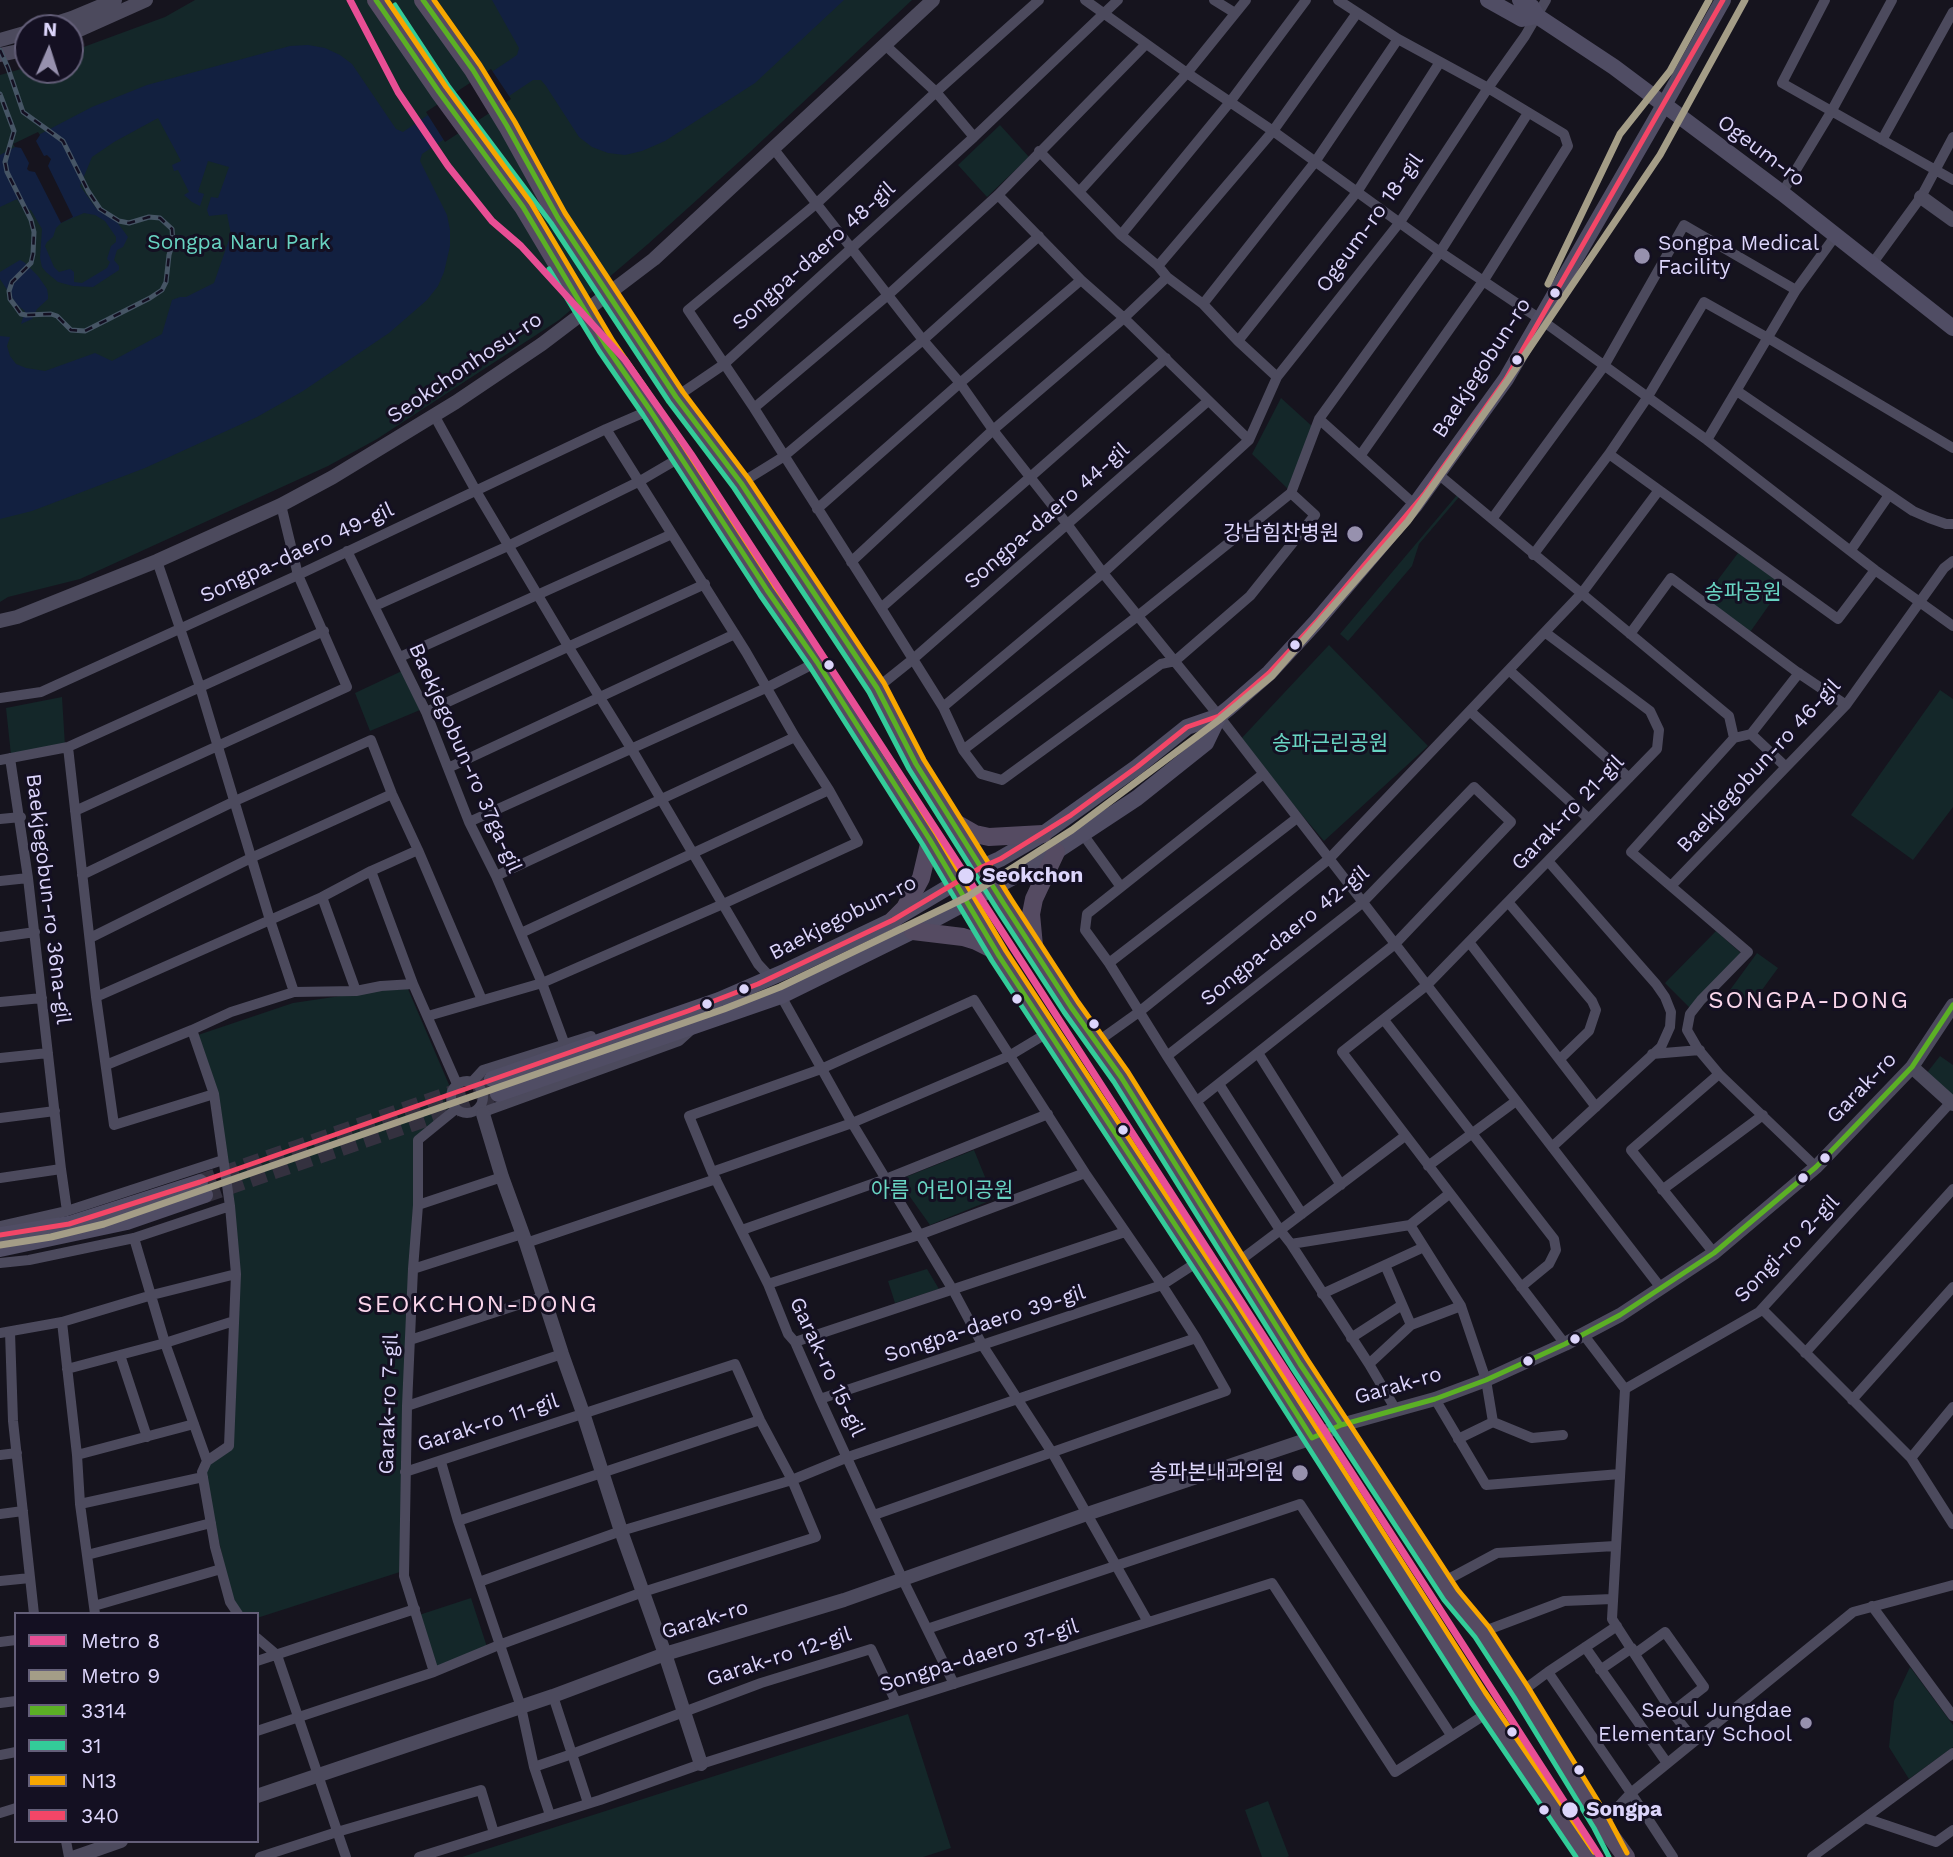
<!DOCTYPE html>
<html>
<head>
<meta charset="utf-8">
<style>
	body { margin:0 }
	#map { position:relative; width:1953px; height:1857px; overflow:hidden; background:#16141e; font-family:"Work Sans",sans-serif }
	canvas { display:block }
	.legend { position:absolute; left:14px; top:1612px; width:245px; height:231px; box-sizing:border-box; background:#141022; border:2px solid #645f79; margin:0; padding:9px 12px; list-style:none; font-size:21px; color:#dcd5fb }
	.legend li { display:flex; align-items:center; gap:14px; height:35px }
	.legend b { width:35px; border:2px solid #645f79 }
	.north { position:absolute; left:14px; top:14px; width:70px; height:70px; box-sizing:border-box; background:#141022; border:2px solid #645f79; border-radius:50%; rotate:3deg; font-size:19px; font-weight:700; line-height:28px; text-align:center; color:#dcd5fb }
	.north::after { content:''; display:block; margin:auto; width:24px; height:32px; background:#9791ae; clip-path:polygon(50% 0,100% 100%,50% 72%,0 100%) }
</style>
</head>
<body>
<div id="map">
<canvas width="1953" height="1857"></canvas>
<ul class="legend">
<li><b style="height:9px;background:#e84e95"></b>Metro 8</li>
<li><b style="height:9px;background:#a49d87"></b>Metro 9</li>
<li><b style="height:9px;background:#5bb025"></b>3314</li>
<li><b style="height:9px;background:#3c9"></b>31</li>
<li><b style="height:9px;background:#f7a600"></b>N13</li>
<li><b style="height:9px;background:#f34667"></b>340</li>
</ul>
<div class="north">N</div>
</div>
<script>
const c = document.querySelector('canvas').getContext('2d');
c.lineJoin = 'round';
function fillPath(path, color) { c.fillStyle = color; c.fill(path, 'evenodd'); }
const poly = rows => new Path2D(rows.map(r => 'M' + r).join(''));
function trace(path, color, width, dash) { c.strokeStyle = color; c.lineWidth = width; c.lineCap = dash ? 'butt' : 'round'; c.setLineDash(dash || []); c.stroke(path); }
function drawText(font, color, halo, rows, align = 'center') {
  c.font = font + ' "Work Sans","Noto Sans KR",sans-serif'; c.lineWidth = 6; c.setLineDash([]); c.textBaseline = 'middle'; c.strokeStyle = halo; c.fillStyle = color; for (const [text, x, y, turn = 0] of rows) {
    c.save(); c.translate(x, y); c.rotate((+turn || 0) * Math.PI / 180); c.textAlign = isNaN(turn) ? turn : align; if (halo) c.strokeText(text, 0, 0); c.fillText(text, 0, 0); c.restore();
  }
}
fillPath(poly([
	[195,0,912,0,750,152,648,244,559,320,377,439,328,466,80,579,8,597,0,602,0,75,28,67,28,70,70,70,70,52,165,17],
	[1000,125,1029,157,987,197,958,165],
	[1281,398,1314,428,1290,491,1252,454],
	[1457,495,1459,497,1419,544,1412,566,1348,641,1340,634],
	[1741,549,1786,581,1748,635,1702,601],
	[1329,645,1428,746,1324,841,1239,741],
	[404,670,420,710,370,731,355,693],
	[1940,690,1953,699,1953,807,1913,860,1851,815],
	[62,697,65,746,11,755,6,708],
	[1716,931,1742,954,1690,1008,1665,983],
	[1757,953,1778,968,1751,1005,1730,990],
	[408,989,450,1087,445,1096,445,1102,449,1112,415,1138,403,1571,257,1618,257,1614,240,1614,232,1601,205,1476,210,1461,232,1447,233,1208,198,1035,293,1003,381,990],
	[1940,1056,1953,1065,1953,1099,1926,1074],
	[974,1150,994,1199,930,1225,898,1180],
	[927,1269,939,1289,895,1303,888,1281],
	[471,1598,488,1650,435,1668,419,1615],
	[1910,1667,1953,1725,1953,1747,1909,1779,1889,1747,1894,1701],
	[908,1714,951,1848,923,1857,462,1857],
	[1268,1801,1289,1856,1287,1857,1262,1857,1245,1810]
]), '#142729');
fillPath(poly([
	[492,0,844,0,755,83,665,141,642,151,625,155,608,153,592,147,579,137,546,86,541,80,533,80,422,154,420,161,447,215,450,230,450,246,444,272,438,286,427,300,389,333,303,391,257,417,145,468,32,511,0,519,0,336,10,337,7,346,10,356,16,364,26,368,45,371,95,353,112,361,162,334,172,300,180,297,186,297,214,283,231,234,227,214,209,216,207,210,211,197,218,198,229,167,208,161,198,192,204,194,200,206,192,202,184,195,189,192,178,170,174,171,172,165,181,161,158,118,114,142,92,157,80,186,96,208,117,222,128,237,123,247,117,250,114,260,119,266,119,270,93,287,73,286,58,282,46,272,42,267,40,258,42,229,31,210,23,208,17,199,0,207,0,155,92,107,147,85,290,46,308,45,325,48,340,55,352,64,396,129,403,132,517,55,519,48],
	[84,213,95,215,105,221,116,237,116,242,111,246,107,259,110,262,107,268,82,283,74,282,74,272,70,269,59,272,54,267,45,246,47,242,53,237,56,228,61,223],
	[20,260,24,262,38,276,47,289,48,295,48,299,37,309,32,319,21,324,25,311,17,305,0,279,0,272]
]), '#122040');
fillPath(poly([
	[491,69,511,99,445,142,426,112],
	[38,132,40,135,36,141,44,156,47,155,51,159,48,166,73,217,61,223,35,172,29,171,27,169,29,163,21,148,15,147,13,144]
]), '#16141e');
trace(poly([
	[200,1182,492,1079],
	[205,1195,498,1094]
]), '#34313f', 16, [16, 8]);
trace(poly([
	[1039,0,936,92,816,204,688,310,754,408,881,608,943,707,963,750,981,774,1002,780,1161,664,1175,661,1250,596,1315,515,1291,493],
	[1085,0,1187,73,1273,131,1440,252,1540,319,1707,440,1875,570,1953,626],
	[1214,0,1235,13],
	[1338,0,1398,39,1488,88,1564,134,1568,146,1484,280,1360,456],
	[1825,0,1782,83,1953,180],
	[884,44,936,92,974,137],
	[1882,140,1953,12],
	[773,148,923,340,960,383,993,430,1067,524,1103,573,1219,716,1661,1288],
	[1039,151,1121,235,1158,266,1167,277,1203,304,1238,341,1277,377],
	[1079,192,1187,73,1246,0],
	[1782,193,1831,112,1892,0],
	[998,195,1081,280,1124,318,1249,440],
	[1121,235,1230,102,1306,0],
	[1872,264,1921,197,1953,137],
	[1158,266,1273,131,1357,13],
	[1203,304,1315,162,1398,39],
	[1238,341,1357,192,1440,62],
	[1737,391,1913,511,1929,518,1946,524,1953,524],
	[676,397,723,365,974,137,1118,0],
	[754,408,888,295,998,195,1146,44],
	[434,415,476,491,568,646,631,748,758,964,771,978],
	[1319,419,1415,505],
	[1707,440,1796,290,1836,235],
	[1609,454,1838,619,1875,570],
	[1438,474,1729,716,1734,738],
	[741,483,783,457,923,340,1039,236],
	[1291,493,1319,419,1440,252,1528,113],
	[817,509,960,383,1081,280],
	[1492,519,1604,366,1684,225,1796,290],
	[1851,550,1889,495],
	[347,551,426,712,469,822,496,876,542,983,565,1045],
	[1533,555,1609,454,1647,398,1704,302,1768,338,1953,448],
	[157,561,200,687,270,920,294,992],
	[851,562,993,430,1124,318,1167,277],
	[375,606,508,546,640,481,681,457],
	[881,608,1166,358],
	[1546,633,1650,711,1659,730,1657,749,1427,985,1342,1052,1565,1344],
	[1630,634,1671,578,1797,672,1846,705],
	[400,657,672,534],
	[1510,671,1629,778],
	[1799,673,1751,734,1734,738,1631,852,1748,952,1701,1000,1690,1014,1687,1030,1698,1049,1719,1074,1816,1167],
	[877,688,912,660,1208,401],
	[0,698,41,692,298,575,606,429,650,410],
	[943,707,1103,573,1249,440,1277,377,1400,222,1488,88,1525,36,1546,0],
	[426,712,705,584],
	[1471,712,1589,819],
	[1751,734,1786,767],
	[68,747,96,997,114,1125,214,1094],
	[963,750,1139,615,1291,493],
	[10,758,28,878,61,1169,67,1211],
	[0,760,68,747,324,631],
	[448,768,735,634],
	[1262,775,1087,914,1085,930,1109,963,1167,1056,1280,1230,1291,1244,1369,1364,1396,1410],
	[75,811,347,687,298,575,281,505],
	[0,819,21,817],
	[469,822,768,687,817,662],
	[1082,833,1121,887],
	[1548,861,1656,984,1665,997,1671,1012,1670,1027,1661,1047,1552,1147],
	[371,871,413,984,457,1084],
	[82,875,235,801,371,740,392,794,418,850,482,1000],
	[496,876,795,737],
	[0,881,28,878],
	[1671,886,1846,705,1944,568,1953,561],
	[322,897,356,991],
	[1508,902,1592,1001,1596,1010,1589,1031,1560,1059],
	[521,933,829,790],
	[0,937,35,932],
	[90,938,253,857,392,794],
	[1469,942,1596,1107],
	[1109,963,1297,818],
	[781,996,852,1123,953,1290,983,1346,1053,1454,1148,1622],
	[96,997,322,897,371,871,418,850],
	[0,1002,42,998],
	[428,1016,542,983,723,904,858,842,829,790,795,737,746,652,606,429],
	[1384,1020,1554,1239,1556,1250,1549,1264,1521,1287],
	[1097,1042,1139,1012,1329,859,1582,593,1659,490],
	[1258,1053,1341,1185],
	[1652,1054,1700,1050],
	[1167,1056,1362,903,1474,787,1511,822,1395,944,1197,1101],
	[0,1058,48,1053],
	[106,1065,192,1030],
	'451 1097a16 16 0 1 1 32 0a16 16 0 1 1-32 0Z',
	[472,1082,483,1070,591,1036],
	[1219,1084,1302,1214],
	[480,1107,483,1114,489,1110,679,1041,690,1031],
	[0,1118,55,1111],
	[1428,1166,1516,1101],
	[712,1172,852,1123,1009,1056,1049,1032],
	[0,1178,61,1169],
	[1662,1190,1763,1115],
	[418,1205,502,1177],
	[1410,1225,1461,1306,1486,1380,1493,1422,1532,1438,1563,1435],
	[0,1226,67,1211,223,1160],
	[742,1230,886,1179,1048,1114],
	[134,1238,165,1343,207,1461,202,1472,215,1547,230,1602,238,1614],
	[526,1243,716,1179],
	[1291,1244,1410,1225,1449,1194],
	[1714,1253,1631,1150,1719,1074],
	[1238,1262,1405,1136],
	[0,1263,29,1260,134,1238,230,1206],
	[1385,1265,1411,1325],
	[413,1269,522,1234],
	[768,1284,919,1235,1085,1173],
	[1322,1294,1424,1247],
	[1762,1309,1911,1458,1953,1524],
	[62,1322,77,1455,80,1504,95,1614],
	[10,1332,13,1421,34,1614],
	[0,1333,62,1322,152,1295,236,1274],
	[1583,1334,1625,1389],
	[1351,1338,1402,1305],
	[410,1340,542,1297],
	[795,1342,1125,1232],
	[1805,1353,1953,1189],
	[120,1355,147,1437],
	[1369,1364,1411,1325,1461,1306],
	[67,1369,165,1343,234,1321],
	[1625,1389,1759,1312,1951,1102],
	[1625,1389,1612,1619,1672,1712,1694,1740],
	[820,1399,1162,1285,1199,1261],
	[1435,1399,1486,1485,1620,1474],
	[1852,1400,1953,1287],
	[407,1406,562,1354],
	[1458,1439,1493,1422],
	[0,1455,17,1453],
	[77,1455,194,1424],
	[1911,1458,1953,1407],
	[207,1461,229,1446,236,1274,230,1206,214,1094,192,1030,231,1012,294,992,356,991,381,986,413,984],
	[441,1462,458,1521,521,1707,534,1767,550,1815],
	[80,1504,203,1477],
	[0,1514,23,1511],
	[874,1515,1226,1391,1196,1338,1162,1285,1085,1173,974,1000,821,1069,689,1116,712,1172,768,1284,788,1334,795,1342,820,1399,903,1580,954,1684],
	[458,1521,760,1420],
	[87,1555,211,1523],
	[0,1581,30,1578],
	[479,1582,621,1531,792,1480,848,1457,1196,1338],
	[1443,1582,1497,1553,1615,1546],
	[94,1606,221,1569],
	[1872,1606,1953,1716],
	[927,1629,1300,1504,1451,1735],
	[1482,1632,1564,1601,1612,1599],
	[257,1638,277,1655,346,1857],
	[0,1642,16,1640],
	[1585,1647,1667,1763],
	[1636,1653,1665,1632,1704,1687,1672,1712],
	[257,1661,415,1609],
	[1600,1670,1632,1648],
	[434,1672,404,1576,407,1406,413,1269,418,1205,418,1140,456,1109],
	[1548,1672,1631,1793,1673,1857],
	[1521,1692,1548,1672,1617,1626],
	[553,1696,588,1803],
	[0,1703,16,1701],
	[257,1731,434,1672,499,1645,643,1592,816,1537,792,1480,760,1420,735,1364,405,1472],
	[0,1755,16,1752],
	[534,1767,572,1754,761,1683,871,1649,896,1702],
	[0,1813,16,1808],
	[1865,1818,1936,1842,1953,1830],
	[1602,1824,1631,1793,1853,1612,1953,1585],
	[66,1841,69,1857],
	[260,1857,337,1832,481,1790,494,1833],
	[419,1857,600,1800,701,1764,1272,1583,1395,1772,1489,1712],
	[1812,1857,1953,1753]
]), '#4c4a5d', 10);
trace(poly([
	[41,28,72,18,115,0],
	[70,34,146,0],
	[0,40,28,32],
	[0,55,28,49],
	[1921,197,1953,220],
	[0,621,17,617,157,561,281,505,333,477,456,402,542,344,654,259,933,0],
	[1912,1067,1953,1104],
	[483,1114,502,1177,526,1243,562,1354,583,1413,621,1531,665,1654,701,1764],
	[257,1796,553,1696,665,1654,844,1600,1087,1514,1312,1438,1341,1425,1435,1399,1486,1380,1565,1344,1620,1315,1714,1253,1816,1167,1912,1067,1953,1005],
	[75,1857,121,1841]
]), '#4c4a5d', 14);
trace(poly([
	[1488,0,1522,19,1537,16],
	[1520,0,1532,7,1537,16,1614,67,1782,193,1953,328],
	[492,1079,719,1000,786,971,893,920,982,867,1000,859,1043,834,1137,767,1187,727,1219,716,1229,708,1269,673,1316,622,1415,505,1506,379,1664,105,1723,0],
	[498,1094,781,996,913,931,1034,866,1137,798,1206,743,1219,716],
	[0,1235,69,1224,200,1182],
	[0,1249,127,1222,205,1195]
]), '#504d64', 16);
trace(poly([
	[376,0,439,92,523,207,606,346,650,410,767,590,817,662,930,840,999,956,1229,1307,1478,1697,1519,1755,1587,1857],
	[423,0,473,70,507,126,558,218,676,397,741,483,877,688,916,764,1004,904,1071,1007,1121,1077,1300,1364,1451,1595,1482,1632,1521,1692,1602,1824,1626,1857],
	[954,822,975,834,989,837,1043,834],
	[893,920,905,908,921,878,930,840],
	[913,931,963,937,976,941,996,951],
	[1034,946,1031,914,1034,899,1056,852]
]), '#554b62', 18);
const rail = poly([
	[0,50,8,68,23,112,63,141,88,191,100,209,119,221,129,223,149,217,160,218,172,229,173,242,169,255,166,282,162,290,150,298,85,331,71,330,57,316,51,314,26,315,21,314,16,307,10,299,9,291,12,282,31,263,33,254,34,232,31,220,7,172,5,162,14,131,0,94]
]);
trace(rail, '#465565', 5);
trace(rail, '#141022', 2.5, [8]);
trace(poly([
	[376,0,439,92,523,207,606,346,650,410,767,590,817,662,930,840,999,956,1229,1307,1312,1438,1341,1425,1435,1399,1486,1380,1565,1344,1620,1315,1714,1253,1816,1167,1912,1067,1953,1005],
	[423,0,473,70,507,126,558,218,676,397,741,483,877,688,916,764,1004,904,1071,1007,1121,1077,1300,1364,1341,1425]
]), '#5bb025', 5);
trace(poly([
	[395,5,449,87,551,223,669,402,734,488,869,692,909,769,997,909,1064,1012,1114,1082,1293,1369,1444,1600,1475,1637,1514,1697,1594,1828,1609,1857],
	[549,269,599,351,643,415,760,595,810,667,923,845,992,961,1222,1312,1471,1702,1576,1857]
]), '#3c9', 5);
trace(poly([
	[387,0,446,87,531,203,613,341,657,405,774,585,824,657,937,835,1006,951,1236,1302,1485,1692,1594,1852],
	[434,0,480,65,515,122,565,213,683,392,748,478,884,683,924,760,1011,899,1078,1002,1128,1072,1307,1359,1458,1590,1489,1627,1528,1687,1609,1819,1627,1853]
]), '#f7a600', 5);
trace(poly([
	[0,1235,69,1224,200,1182,688,1011,758,984,893,920,982,867,1000,859,1071,815,1137,767,1187,727,1219,716,1269,673,1316,622,1425,493,1506,379,1723,0]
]), '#f34667', 5);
trace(poly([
	[350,0,398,92,448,166,492,221,521,246,625,360,691,454,965,874,1600,1857]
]), '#e84e95', 7);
trace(poly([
	[1548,284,1620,134,1670,71,1709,0],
	[0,1245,51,1237,104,1224,724,1009,780,987,967,897,1072,830,1219,720,1272,676,1408,521,1508,380,1660,155,1745,0]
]), '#a49d87', 7);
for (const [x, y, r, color] of [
	[1642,256,9,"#9791ae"],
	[1555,293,6,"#dcd5fb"],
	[1517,360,6,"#dcd5fb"],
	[1355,534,9,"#9791ae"],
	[1295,645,6,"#dcd5fb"],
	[829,665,6,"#dcd5fb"],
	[966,876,9,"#dcd5fb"],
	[744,989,6,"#dcd5fb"],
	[1017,999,6,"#dcd5fb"],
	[707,1004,6,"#dcd5fb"],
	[1094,1024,6,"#dcd5fb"],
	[1123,1130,6,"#dcd5fb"],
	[1825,1158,6,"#dcd5fb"],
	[1803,1178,6,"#dcd5fb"],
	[1575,1339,6,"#dcd5fb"],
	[1528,1361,6,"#dcd5fb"],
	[1300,1473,9,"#9791ae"],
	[1806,1723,7,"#9791ae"],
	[1512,1732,6,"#dcd5fb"],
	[1579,1770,6,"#dcd5fb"],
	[1544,1810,6,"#dcd5fb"],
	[1570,1810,9,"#dcd5fb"]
]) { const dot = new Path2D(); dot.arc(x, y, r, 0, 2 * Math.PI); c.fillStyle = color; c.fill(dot); trace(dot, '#141022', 2.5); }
drawText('21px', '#dcd5fb', '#141022', [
	["Ogeum-ro",1761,151,37],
	["Ogeum-ro 18-gil",1370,223,-54],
	["Songpa-daero 48-gil",814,256,-42],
	["Seokchonhosu-ro",465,368,-34],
	["Baekjegobun-ro",1482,368,-57],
	["Songpa-daero 44-gil",1047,516,-41],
	["Songpa-daero 49-gil",297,553,-25],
	["Baekjegobun-ro 37ga-gil",465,758,66],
	["Baekjegobun-ro 46-gil",1759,766,-47],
	["Garak-ro 21-gil",1568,813,-46],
	["Baekjegobun-ro 36na-gil",48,899,83],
	["Baekjegobun-ro",843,918,-27],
	["Songpa-daero 42-gil",1285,936,-39],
	["Garak-ro",1862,1088,-46],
	["Songi-ro 2-gil",1787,1249,-46],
	["Songpa-daero 39-gil",985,1324,-18],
	["Garak-ro 15-gil",827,1367,65],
	["Garak-ro",1398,1386,-16],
	["Garak-ro 7-gil",389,1404,-88],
	["Garak-ro 11-gil",488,1423,-18],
	["Garak-ro",705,1620,-17],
	["Songpa-daero 37-gil",979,1656,-17],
	["Garak-ro 12-gil",779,1657,-18]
]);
drawText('21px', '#68d4c2', '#141022', [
	["Songpa Naru Park",239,243],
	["송파공원",1743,593],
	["송파근린공원",1330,744],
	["아름 어린이공원",942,1191]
]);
drawText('21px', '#dcd5fb', '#141022', [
	["Songpa Medical",1658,244,"left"],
	["Facility",1658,268,"left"],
	["강남힘찬병원",1339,534],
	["송파본내과의원",1284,1473],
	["Seoul Jungdae",1792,1711],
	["Elementary School",1792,1735]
], 'right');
drawText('bold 21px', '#dcd5fb', '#141022', [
	["Seokchon",982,876],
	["Songpa",1586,1810]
], 'left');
c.letterSpacing = '2px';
drawText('24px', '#fbd6eb', '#141022', [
	["SONGPA-DONG",1809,1001],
	["SEOKCHON-DONG",478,1305]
]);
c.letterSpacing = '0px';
</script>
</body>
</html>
